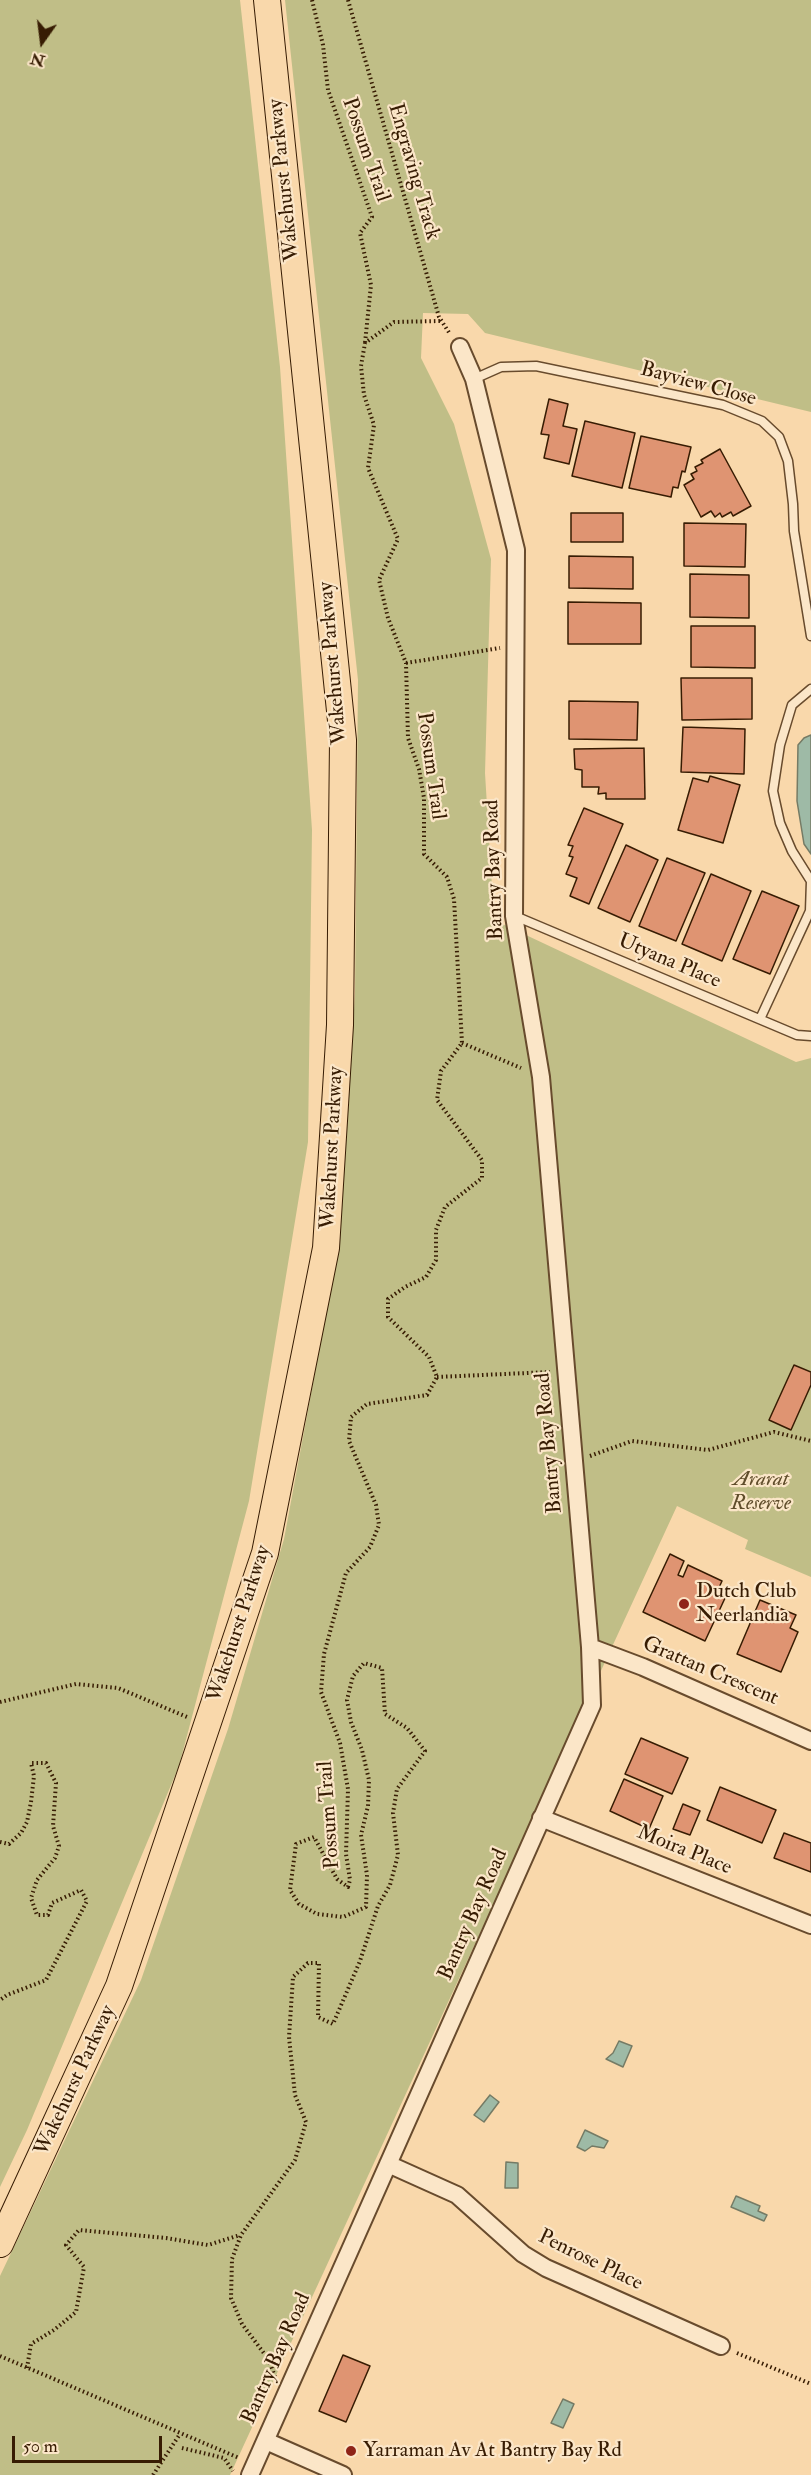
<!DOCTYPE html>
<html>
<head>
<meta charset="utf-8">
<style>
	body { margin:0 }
	#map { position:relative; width:811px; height:2475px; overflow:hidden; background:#f9d8ab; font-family:"IM FELL Double Pica",serif }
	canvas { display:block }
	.north { position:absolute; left:12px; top:12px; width:60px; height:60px; -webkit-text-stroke:4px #fbe6c8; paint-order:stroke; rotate:194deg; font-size:16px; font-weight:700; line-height:24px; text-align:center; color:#371c03 }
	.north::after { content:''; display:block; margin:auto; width:21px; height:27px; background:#371c03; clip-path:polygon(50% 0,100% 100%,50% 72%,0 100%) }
	.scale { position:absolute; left:12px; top:2436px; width:150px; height:27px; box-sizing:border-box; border:3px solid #371c03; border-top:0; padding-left:8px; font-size:18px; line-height:21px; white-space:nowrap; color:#371c03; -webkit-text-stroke:4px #fbe6c8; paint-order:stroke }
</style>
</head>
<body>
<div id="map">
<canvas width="811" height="2475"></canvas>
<div class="north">N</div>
<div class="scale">50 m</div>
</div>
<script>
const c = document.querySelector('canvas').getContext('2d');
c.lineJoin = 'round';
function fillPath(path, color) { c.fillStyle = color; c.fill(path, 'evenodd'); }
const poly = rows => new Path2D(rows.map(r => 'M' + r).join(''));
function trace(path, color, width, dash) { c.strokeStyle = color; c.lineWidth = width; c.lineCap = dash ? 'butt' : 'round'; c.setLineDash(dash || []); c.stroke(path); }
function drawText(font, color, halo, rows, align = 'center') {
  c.font = font + ' "IM FELL Double Pica",serif'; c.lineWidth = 4.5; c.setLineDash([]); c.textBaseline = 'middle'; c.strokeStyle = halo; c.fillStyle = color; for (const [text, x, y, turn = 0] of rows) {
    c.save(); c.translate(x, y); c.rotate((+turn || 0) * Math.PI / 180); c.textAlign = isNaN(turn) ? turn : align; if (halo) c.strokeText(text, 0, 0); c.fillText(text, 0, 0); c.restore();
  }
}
fillPath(poly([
	[0,0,240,0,280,367,312,830,308,1142,249,1501,179,1766,27,2130,0,2187],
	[285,0,811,0,811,412,485,333,468,314,423,313,421,358,454,424,491,559,485,773,494,920,796,1062,811,1058,811,1577,745,1549,748,1540,677,1506,230,2475,0,2475,0,2276,141,1980,228,1729,284,1539,340,1238,355,993,358,680]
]), '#c0be87');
const water = poly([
	[811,735,811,854,804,844,797,801,798,745,804,738,811,735],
	[619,2041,632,2046,623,2067,606,2059,613,2053,619,2041],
	[490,2095,499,2102,484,2122,474,2115,490,2095],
	[585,2130,608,2141,604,2148,592,2146,585,2151,577,2147,585,2130],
	[506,2162,518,2163,518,2188,505,2188,506,2162],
	[736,2196,760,2206,758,2211,767,2215,764,2221,731,2207,736,2196],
	[563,2399,574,2404,563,2428,551,2423,563,2399]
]);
fillPath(water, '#9ebaa6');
trace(water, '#757b65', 1.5);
const building = poly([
	[549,399,568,404,563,426,577,429,569,464,544,458,549,435,541,434,549,399],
	[585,421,635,433,622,488,572,476,585,421],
	[641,436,691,447,685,472,682,471,678,488,673,487,671,497,629,488,641,436],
	[720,449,751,506,733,516,731,512,722,517,720,513,715,517,711,511,701,517,684,485,694,479,691,474,697,471,695,467,703,463,701,460,720,449],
	[571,513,623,513,623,542,571,542,571,513],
	[684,523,746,524,745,567,684,566,684,523],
	[569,556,633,557,633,589,569,588,569,556],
	[690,574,749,575,749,618,690,617,690,574],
	[568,602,641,603,641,644,568,644,568,602],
	[691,626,755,626,755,668,691,667,691,626],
	[681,678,752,678,752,719,682,720,681,678],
	[569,701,638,702,637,740,569,739,569,701],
	[683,727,745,729,744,774,681,772,683,727],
	[644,748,645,799,606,799,606,793,598,794,599,787,582,787,582,770,575,769,574,749,644,748],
	[710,776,740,785,723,843,678,830,693,778,708,782,710,776],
	[584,808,623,824,589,904,570,896,577,878,566,874,573,857,569,856,573,846,568,845,584,808],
	[626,845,658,860,630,922,598,908,626,845],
	[667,858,705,873,676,941,639,926,667,858],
	[711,874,751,891,722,961,682,944,711,874],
	[762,891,799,906,770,974,733,959,762,891],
	[794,1365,811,1372,811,1385,791,1430,769,1420,794,1365],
	[670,1554,684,1561,678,1575,683,1577,688,1565,722,1581,717,1592,726,1596,705,1641,643,1612,670,1554],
	[760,1600,796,1615,790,1628,798,1632,781,1672,737,1654,760,1600],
	[641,1738,688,1758,672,1794,625,1774,641,1738],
	[624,1779,663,1796,649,1829,610,1811,624,1779],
	[720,1787,776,1810,762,1843,707,1820,720,1787],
	[683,1804,700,1811,690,1835,673,1829,683,1804],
	[784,1833,811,1843,811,1872,774,1858,784,1833],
	[343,2355,370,2366,346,2422,319,2411,343,2355]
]);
fillPath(building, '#df9472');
trace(building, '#371c03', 1.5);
const service = poly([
	[474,379,501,367,536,366,723,405,762,421,779,437,788,461,793,504,794,531,811,636],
	[515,916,797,1035,811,1036],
	[760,1019,810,911,811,881,792,851,780,823,773,791,780,745,792,705,811,689]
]);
const minor = poly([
	[590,1647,643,1667,811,1741],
	[541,1818,811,1925],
	[388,2164,457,2195,523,2254,546,2268,721,2346],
	[266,2441,343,2475],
	[250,2475,592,1705,590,1647,541,1077,514,916,516,550,474,379,460,347]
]);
const primary = poly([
	[0,2244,119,1986,265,1553,326,1248,340,1025,343,740,267,0]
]);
trace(service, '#684b2d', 11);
trace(minor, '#684b2d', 20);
trace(primary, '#371c03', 28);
trace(poly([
	[312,0,323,45,328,90,372,217,360,233,371,285,365,343],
	[348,0,439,317,450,334],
	[406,663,500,648],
	[462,1043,521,1068],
	[437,1377,550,1372],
	[590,1456,632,1441,708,1450,774,1432,811,1441],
	[0,1702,76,1684,118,1688,187,1717],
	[0,1842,9,1844,21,1833,27,1822,31,1802,34,1776,31,1763,46,1763,56,1783,53,1826,59,1846,55,1858,37,1880,31,1898,37,1915,48,1915,52,1903,81,1890,87,1901,46,1980,7,1995,0,2000],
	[737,2353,811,2384],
	[0,2356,239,2458],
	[27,2368,31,2344,54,2330,76,2312,84,2267,66,2245,79,2230,166,2238,208,2245,240,2235],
	[275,2377,269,2360,242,2324,231,2298,232,2259,241,2235,295,2160,306,2122,295,2095,289,2037,293,1977,308,1963,319,1963,318,2017,333,2024,360,1961,378,1906,390,1885,398,1855,393,1813,397,1789,425,1751,407,1728,385,1714,382,1668,364,1663,353,1676,347,1700,351,1722,362,1750,369,1780,368,1806,361,1835,367,1875,366,1907,343,1917,317,1914,299,1904,290,1890,296,1844,314,1837,337,1879,348,1887,350,1880,346,1854,348,1789,340,1743,321,1692,324,1654,346,1573,370,1547,379,1525,376,1505,349,1441,351,1417,367,1404,427,1395,437,1377,429,1357,388,1317,388,1299,405,1287,426,1277,436,1260,436,1230,445,1207,482,1178,482,1160,437,1100,441,1071,462,1043,454,899,447,877,424,854,424,798,419,769,408,738,406,663,388,618,379,580,398,539,368,468,374,425,364,395,361,366,365,343,394,322,440,321],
	[182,2448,224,2458,233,2471],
	[153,2475,180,2434]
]), '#371c03', 4, [1.5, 3]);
trace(service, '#fbe6c8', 8);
trace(minor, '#fbe6c8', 16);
trace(primary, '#f9d8ab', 26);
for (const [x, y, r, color] of [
	[684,1604,6,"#8f2418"],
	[351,2451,6,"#8f2418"]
]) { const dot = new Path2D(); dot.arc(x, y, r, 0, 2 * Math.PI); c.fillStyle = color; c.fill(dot); trace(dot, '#fbe6c8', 2); }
drawText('21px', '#371c03', '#fbe6c8', [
	["Possum Trail",365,150,71],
	["Engraving Track",413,172,74],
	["Wakehurst Parkway",285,180,-96],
	["Bayview Close",698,385,15],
	["Wakehurst Parkway",334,663,-95],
	["Possum Trail",430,766,82],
	["Bantry Bay Road",495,870,-92],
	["Utyana Place",669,962,23],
	["Wakehurst Parkway",333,1148,-87],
	["Bantry Bay Road",550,1443,-95],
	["Wakehurst Parkway",240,1624,-72],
	["Grattan Crescent",710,1672,23],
	["Possum Trail",330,1815,-94],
	["Moira Place",684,1851,22],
	["Bantry Bay Road",474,1915,-66],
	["Wakehurst Parkway",76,2081,-65],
	["Penrose Place",590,2261,26],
	["Bantry Bay Road",277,2359,-66]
]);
drawText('italic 21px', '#604d2b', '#fbe6c8', [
	["Ararat",761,1480],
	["Reserve",761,1504]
]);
drawText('21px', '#371c03', '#fbe6c8', [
	["Dutch Club",696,1592],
	["Neerlandia",696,1616],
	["Yarraman Av At Bantry Bay Rd",363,2451]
], 'left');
</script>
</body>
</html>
